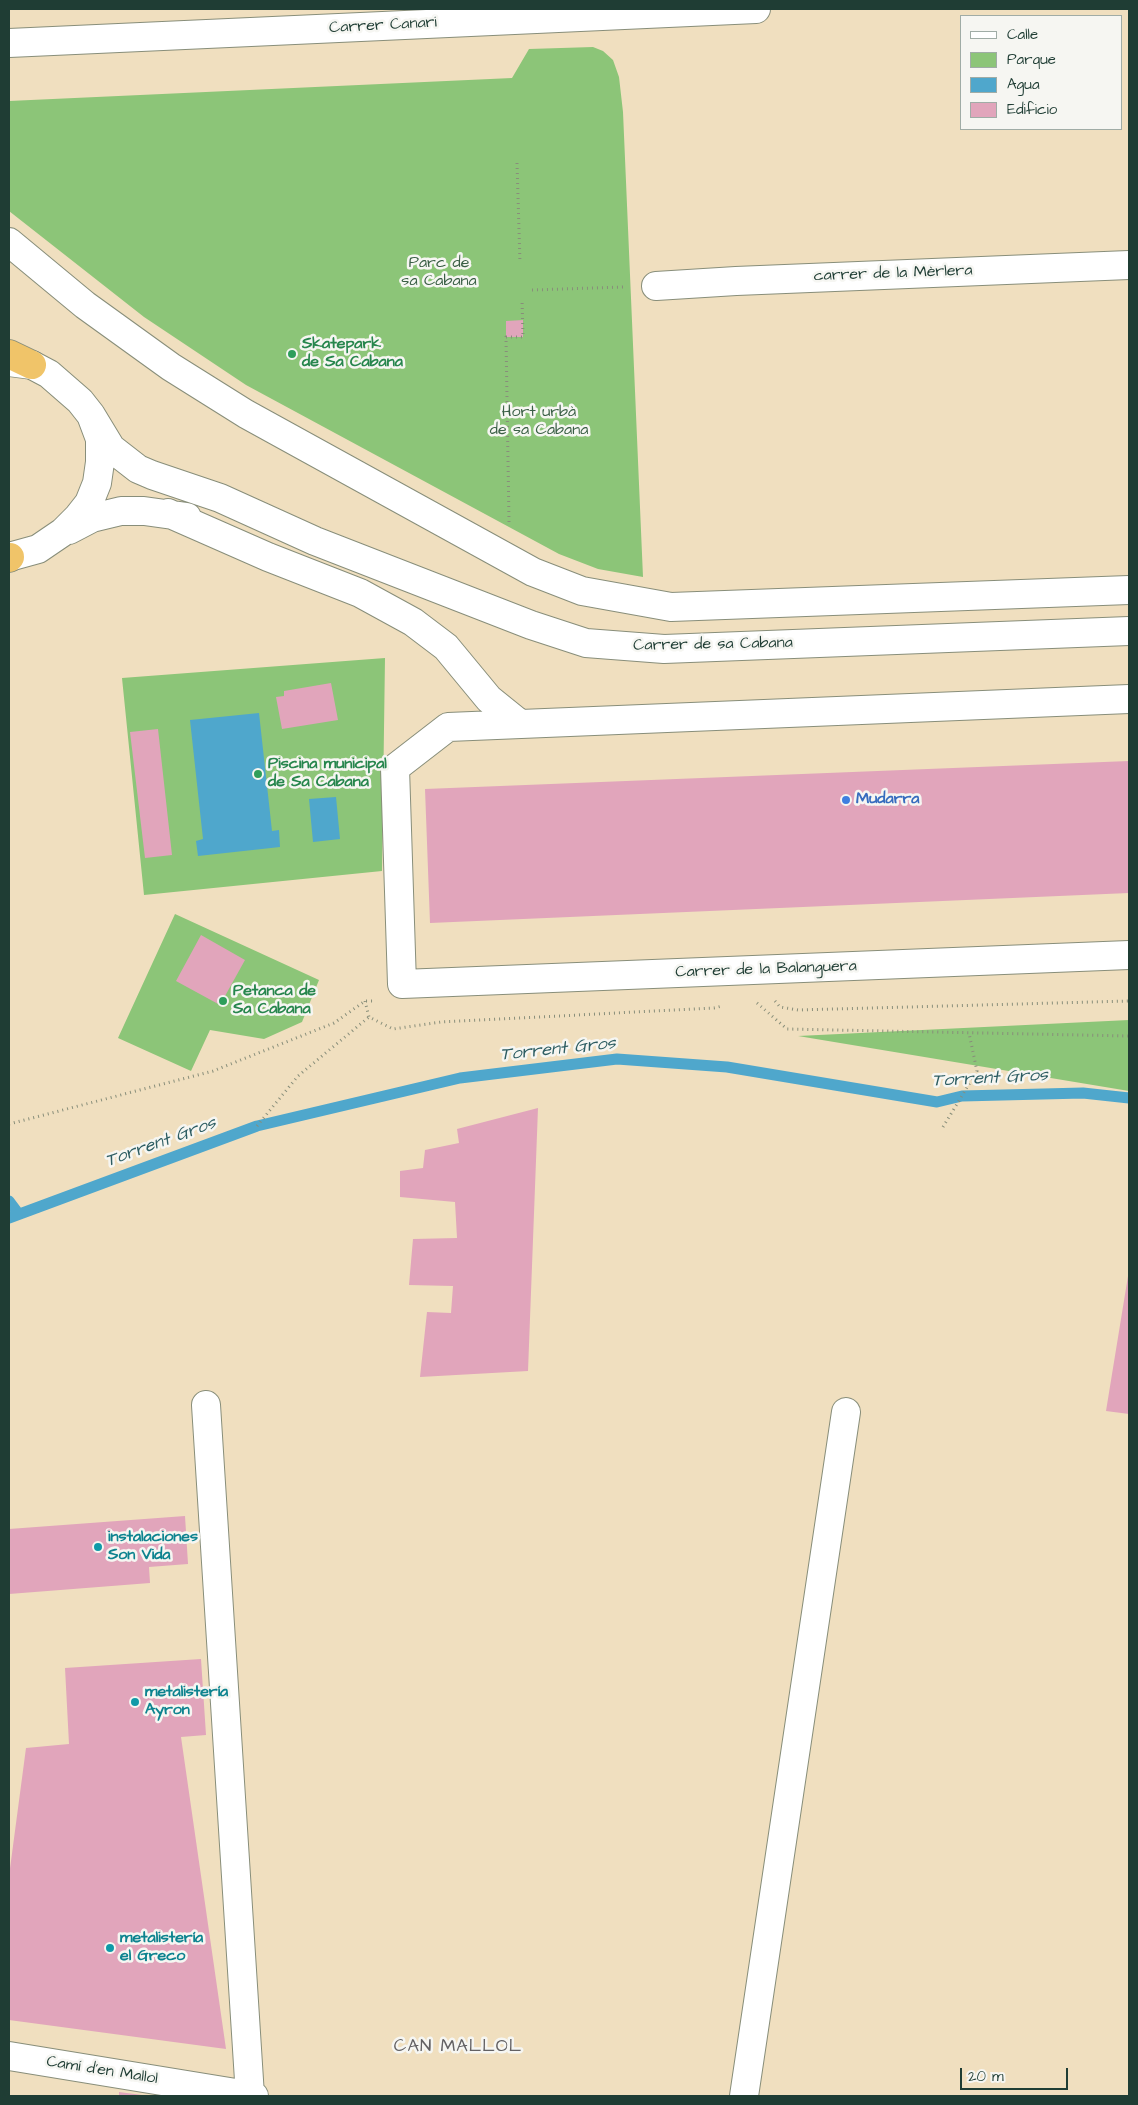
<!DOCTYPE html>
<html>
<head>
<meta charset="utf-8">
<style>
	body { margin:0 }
	#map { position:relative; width:1138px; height:2105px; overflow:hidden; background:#f0dfbf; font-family:"Architects Daughter",sans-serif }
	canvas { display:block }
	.frame { position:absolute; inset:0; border:10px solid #1f3d34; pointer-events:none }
	.legend { position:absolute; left:960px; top:15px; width:162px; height:115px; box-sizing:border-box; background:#f6f6f2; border:1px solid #a0aca6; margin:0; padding:6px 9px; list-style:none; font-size:15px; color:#1f3d34 }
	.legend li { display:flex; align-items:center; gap:10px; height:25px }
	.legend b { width:25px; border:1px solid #a0aca6 }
	.scale { position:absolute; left:960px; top:2068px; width:108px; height:22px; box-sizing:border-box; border:2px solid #1f3d34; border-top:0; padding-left:6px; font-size:15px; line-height:18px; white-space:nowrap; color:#1f3d34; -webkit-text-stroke:4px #f6f6f2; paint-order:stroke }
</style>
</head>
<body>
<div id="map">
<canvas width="1138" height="2105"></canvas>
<div class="frame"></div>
<ul class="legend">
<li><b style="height:6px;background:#fff"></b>Calle</li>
<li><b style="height:14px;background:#8cc578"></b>Parque</li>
<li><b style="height:14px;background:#4fa7cc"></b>Agua</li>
<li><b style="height:14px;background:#e1a5bb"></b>Edificio</li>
</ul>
<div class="scale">20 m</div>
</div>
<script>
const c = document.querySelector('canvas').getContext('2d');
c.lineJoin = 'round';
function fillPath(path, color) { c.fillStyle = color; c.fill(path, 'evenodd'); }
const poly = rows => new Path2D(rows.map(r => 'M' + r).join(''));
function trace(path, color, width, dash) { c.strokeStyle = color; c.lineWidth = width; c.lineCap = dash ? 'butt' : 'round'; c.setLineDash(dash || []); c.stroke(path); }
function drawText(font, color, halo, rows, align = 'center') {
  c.font = font + ' "Architects Daughter",sans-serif'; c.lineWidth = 5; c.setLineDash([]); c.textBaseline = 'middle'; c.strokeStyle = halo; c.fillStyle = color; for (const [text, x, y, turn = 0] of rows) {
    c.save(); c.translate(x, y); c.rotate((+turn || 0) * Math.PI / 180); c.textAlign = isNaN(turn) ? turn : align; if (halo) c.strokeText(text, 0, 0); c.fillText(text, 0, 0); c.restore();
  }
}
fillPath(poly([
	[593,47,603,51,613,60,619,77,623,112,643,577,598,569,559,554,246,385,144,317,9,211,9,101,512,78,529,49],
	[385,658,382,871,144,895,122,678],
	[175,914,319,980,302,1022,264,1039,210,1030,191,1071,118,1038],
	[1129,1020,1129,1091,798,1036]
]), '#8cc578');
fillPath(poly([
	[259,713,272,831,279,830,280,847,198,856,196,841,203,839,190,720],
	[336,797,340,839,313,842,309,799]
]), '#4fa7cc');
trace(poly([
	[9,1201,18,1213],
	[9,1218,257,1126,460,1078,617,1059,727,1067,937,1102,962,1096,1083,1093,1129,1098]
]), '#4fa7cc', 11);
fillPath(poly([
	[523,320,523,337,506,337,506,321],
	[331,683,338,720,282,729,276,697,284,696,284,691],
	[158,729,172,855,145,858,130,732],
	[1129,761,1129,893,430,923,425,789],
	[201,935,245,960,220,1005,176,981],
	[538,1108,528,1371,420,1377,427,1312,451,1313,453,1286,409,1285,413,1239,457,1238,455,1202,400,1197,400,1171,423,1168,425,1150,459,1143,457,1129],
	[1128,1276,1129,1276,1129,1414,1106,1411],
	[185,1516,188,1564,149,1567,150,1583,9,1594,9,1529],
	[201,1659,206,1735,181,1737,226,2049,9,2020,9,1876,26,1748,69,1744,65,1668],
	[119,2092,142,2095,142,2096,119,2096]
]), '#e1a5bb');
const minor = poly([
	[9,43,756,9],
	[9,242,85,305,171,367,246,414,533,572,582,591,671,607,1129,590],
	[656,286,736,281,1129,265],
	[9,362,32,365,49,374,80,401,91,415,100,439,100,462,97,483,89,503,78,517,63,532,38,549,9,557],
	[91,415,111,448,138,469,152,475,220,498,315,541,531,625,586,643,664,649,1129,631],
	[168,513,268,557,360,593,413,622,446,647,489,699,520,724],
	[69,530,92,518,121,511,144,511,187,517],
	[1129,699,448,727,395,768,402,984,1129,955],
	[206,1405,250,2096],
	[9,2056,254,2096],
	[744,2096,846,1412]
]);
const highway = poly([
	[9,354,32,365],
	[9,558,10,557]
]);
trace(minor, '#888e7a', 30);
trace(highway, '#888e7a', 30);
trace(poly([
	[517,163,520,263],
	[532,290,624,287],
	[509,522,506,337,523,337,522,299],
	[365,1001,369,1017,393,1029,441,1022,714,1008,722,1006],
	[775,1001,780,1007,798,1010,1129,1001],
	[757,1003,787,1029,1129,1036],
	[9,1124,213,1071,334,1023,365,1001,375,1001],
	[257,1126,298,1076,369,1017],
	[943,1127,977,1071,969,1033]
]), '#888e7a', 3, [1, 4]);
trace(minor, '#fff', 28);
trace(highway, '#f0c469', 28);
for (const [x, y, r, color] of [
	[292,354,5,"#2e9e5b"],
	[258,774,5,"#2e9e5b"],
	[846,800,5,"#3f7fe0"],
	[223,1001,5,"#2e9e5b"],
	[98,1547,5,"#0f9aa8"],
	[135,1702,5,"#0f9aa8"],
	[110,1948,5,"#0f9aa8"]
]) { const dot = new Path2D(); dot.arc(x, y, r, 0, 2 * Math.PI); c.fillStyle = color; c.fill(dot); trace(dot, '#f6f6f2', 2); }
drawText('16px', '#1f3d34', '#f6f6f2', [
	["Carrer Canari",383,26,-3],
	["carrer de la Mèrlera",893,274,-2],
	["Carrer de sa Cabana",713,645,-1],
	["Carrer de la Balanguera",766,970,-2],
	["Camí d'en Mallol",102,2071,9]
]);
drawText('16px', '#3a5f45', '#f6f6f2', [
	["Parc de",439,264],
	["sa Cabana",439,282],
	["Hort urbà",539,413],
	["de sa Cabana",539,431]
]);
drawText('bold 16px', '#27864d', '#f6f6f2', [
	["Skatepark",302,345],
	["de Sa Cabana",302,363],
	["Piscina municipal",268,765],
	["de Sa Cabana",268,783],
	["Petanca de",233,992],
	["Sa Cabana",233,1010]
], 'left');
drawText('bold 16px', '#366cbe', '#f6f6f2', [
	["Mudarra",856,800]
], 'left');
drawText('bold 16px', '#0d838f', '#f6f6f2', [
	["instalaciones",108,1538],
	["Son Vida",108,1556],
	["metalistería",145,1693],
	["Ayron",145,1711],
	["metalistería",120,1939],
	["el Greco",120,1957]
], 'left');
drawText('italic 18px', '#2d5d62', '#f6f6f2', [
	["Torrent Gros",558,1050,-6],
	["Torrent Gros",990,1079,-3],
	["Torrent Gros",161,1143,-20]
]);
c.letterSpacing = '1px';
drawText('18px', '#636163', '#f6f6f2', [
	["CAN MALLOL",458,2047]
]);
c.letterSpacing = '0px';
</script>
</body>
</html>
